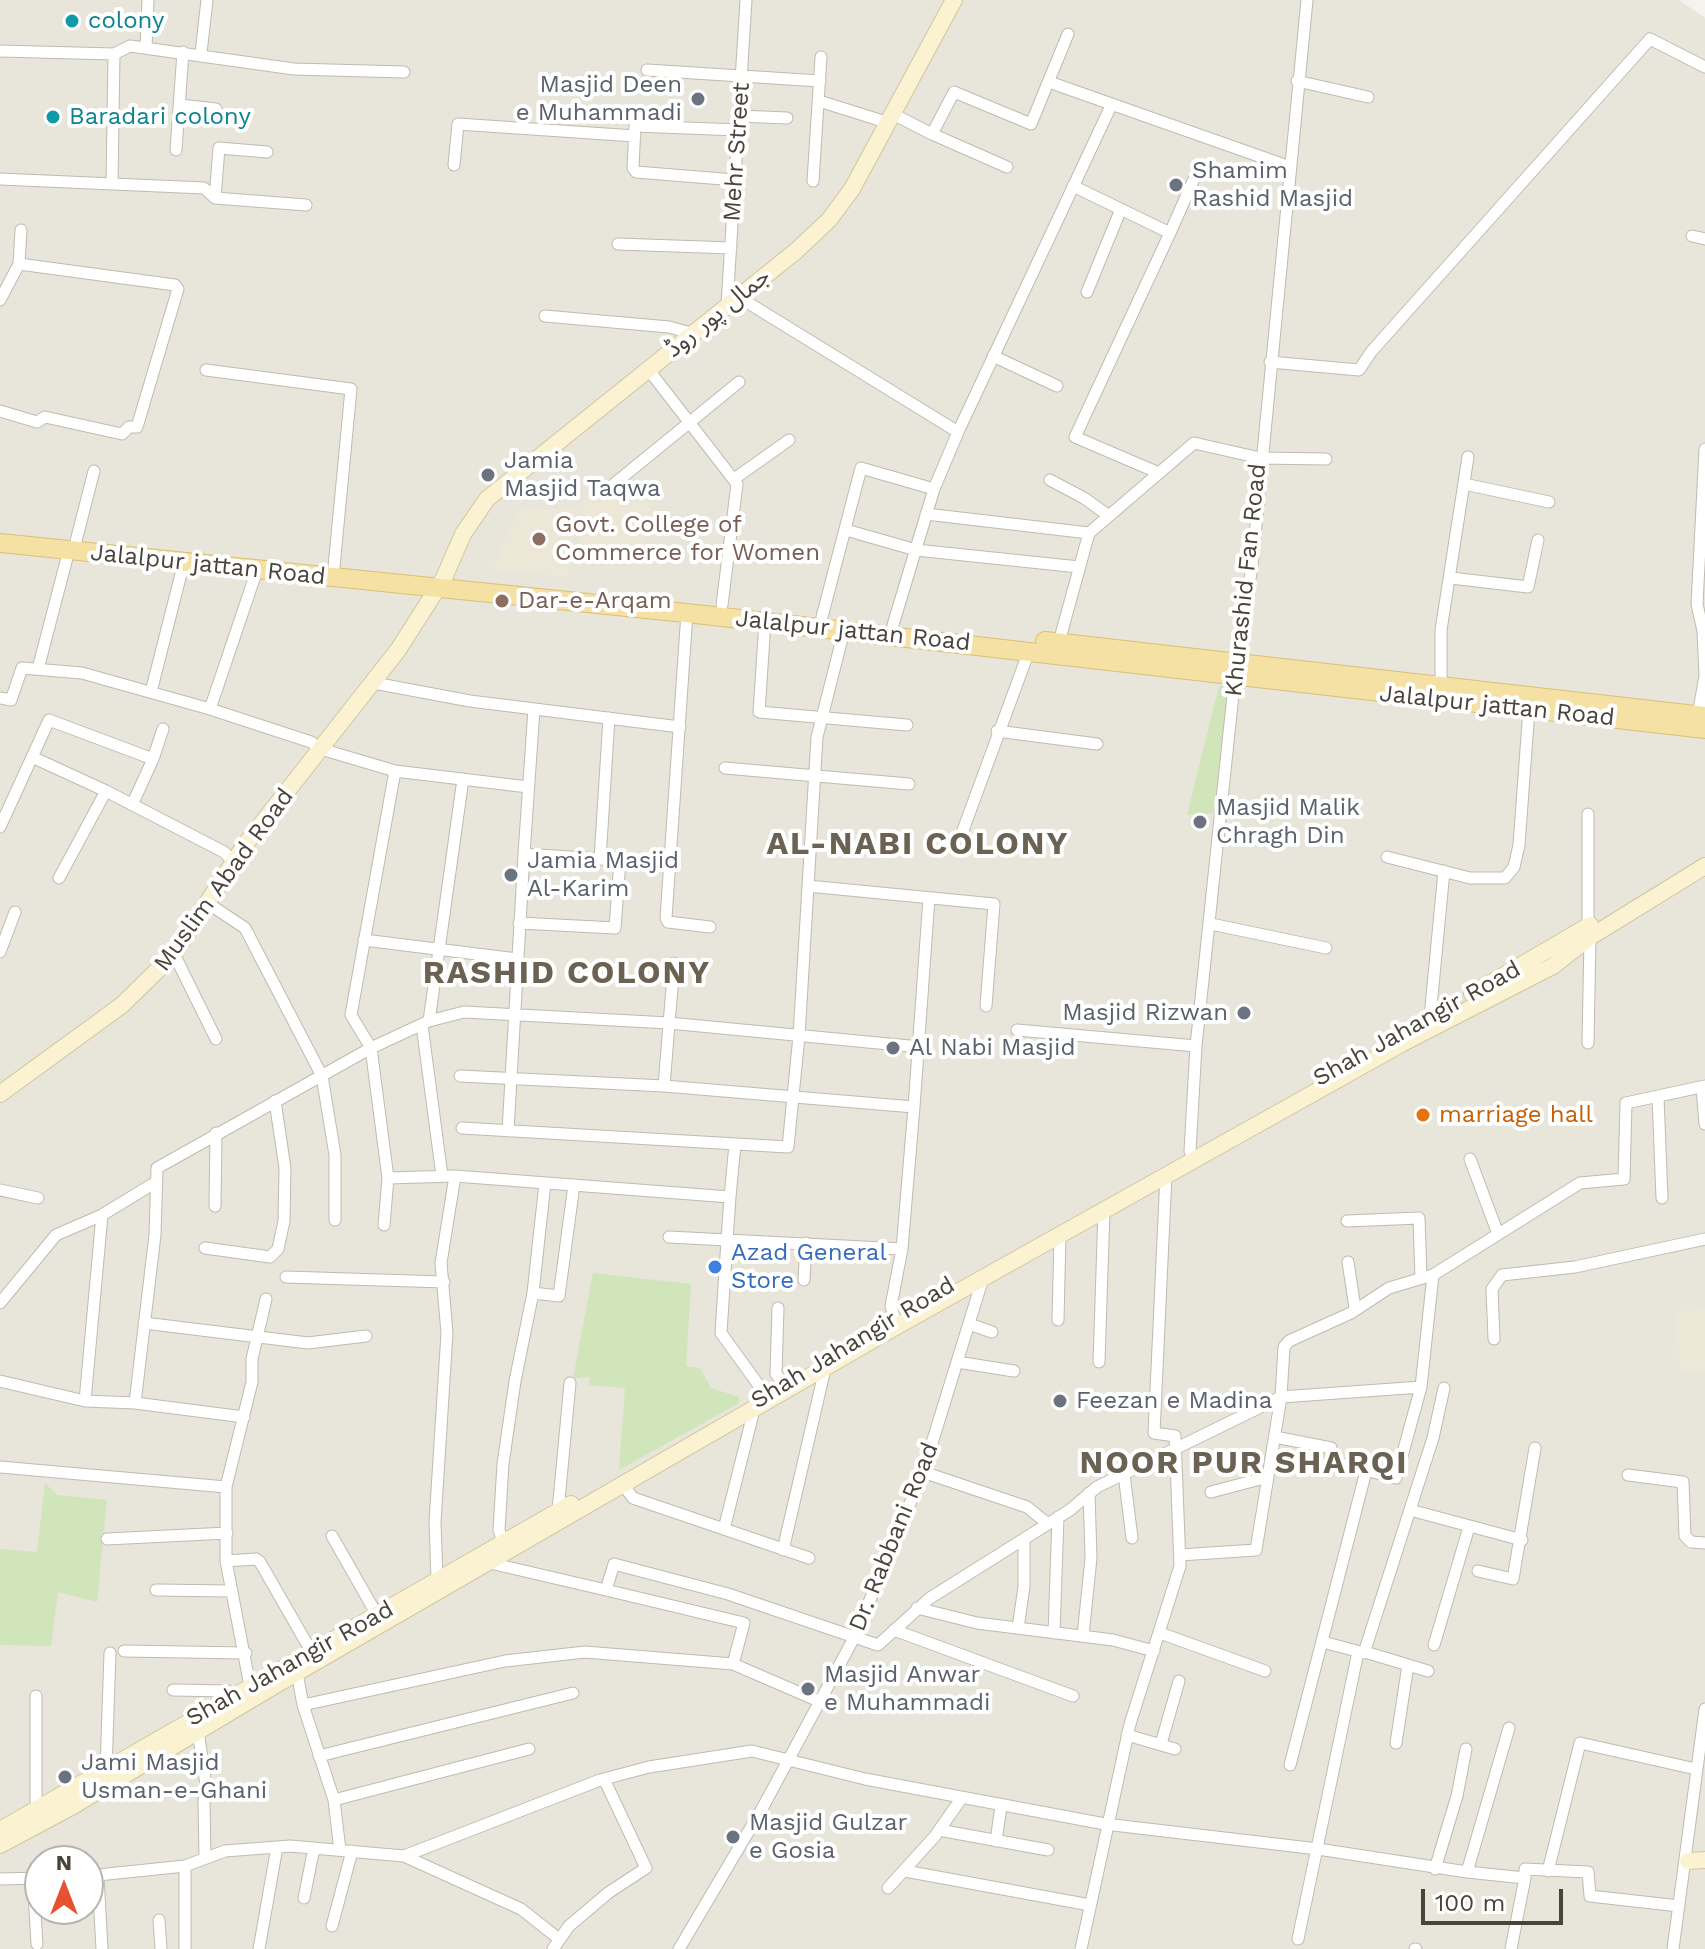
<!DOCTYPE html>
<html>
<head>
<meta charset="utf-8">
<style>
	body { margin:0 }
	#map { position:relative; width:1705px; height:1949px; overflow:hidden; background:#f5f3ed; font-family:"Work Sans",sans-serif }
	canvas { display:block }
	.north { position:absolute; left:24px; top:1845px; width:80px; height:80px; box-sizing:border-box; background:#fff; border:2px solid #b6b4b0; border-radius:50%; rotate:0deg; font-size:22px; font-weight:700; line-height:32px; text-align:center; color:#49443a }
	.north::after { content:''; display:block; margin:auto; width:28px; height:36px; background:#e85130; clip-path:polygon(50% 0,100% 100%,50% 72%,0 100%) }
	.scale { position:absolute; left:1421px; top:1889px; width:142px; height:36px; box-sizing:border-box; border:4px solid #49443a; border-top:0; padding-left:10px; font-size:24px; line-height:28px; white-space:nowrap; color:#49443a; -webkit-text-stroke:6px #fff; paint-order:stroke }
</style>
</head>
<body>
<div id="map">
<canvas width="1705" height="1949"></canvas>
<div class="north">N</div>
<div class="scale">100 m</div>
</div>
<script>
const c = document.querySelector('canvas').getContext('2d');
c.lineJoin = 'round';
function fillPath(path, color) { c.fillStyle = color; c.fill(path, 'evenodd'); }
const poly = rows => new Path2D(rows.map(r => 'M' + r).join(''));
function trace(path, color, width, dash) { c.strokeStyle = color; c.lineWidth = width; c.lineCap = dash ? 'butt' : 'round'; c.setLineDash(dash || []); c.stroke(path); }
function drawText(font, color, halo, rows, align = 'center') {
  c.font = font + ' "Work Sans","Noto Sans Arabic",sans-serif'; c.lineWidth = 8; c.setLineDash([]); c.textBaseline = 'middle'; c.strokeStyle = halo; c.fillStyle = color; for (const [text, x, y, turn = 0] of rows) {
    c.save(); c.translate(x, y); c.rotate((+turn || 0) * Math.PI / 180); c.textAlign = isNaN(turn) ? turn : align; if (halo) c.strokeText(text, 0, 0); c.fillText(text, 0, 0); c.restore();
  }
}
fillPath(poly([
	[0,0,1679,0,1705,18,1705,1949,0,1949],
	[40,1861,88,1861,88,1909,40,1909]
]), '#e8e5db');
fillPath(poly([
	[583,499,650,502,644,562,578,558],
	[575,508,567,577,492,569,519,510],
	[1705,1310,1705,1373,1679,1373,1677,1311]
]), '#ede7d8');
fillPath(poly([
	[1219,686,1228,686,1214,813,1187,815],
	[593,1273,691,1284,686,1366,700,1368,711,1388,739,1397,739,1403,619,1470,625,1388,589,1385,590,1377,573,1378],
	[45,1483,57,1495,107,1500,97,1602,58,1592,51,1646,0,1645,0,1549,37,1552]
]), '#d0e5b9');
const street = poly([
	[146,47,148,0],
	[0,51,114,54,130,46,294,69,404,72],
	[201,53,207,0],
	[647,70,820,81],
	[1297,81,1368,97],
	[1049,82,1290,167],
	[819,101,886,122],
	[180,105,216,109],
	[891,113,932,134,954,92,1031,124,1068,34],
	[739,116,787,118],
	[932,134,1007,167],
	[176,150,183,52],
	[454,165,458,124,635,136],
	[0,179,204,188,215,198,306,205],
	[735,180,636,172,633,168,635,126,738,130],
	[813,181,821,57],
	[112,184,114,54],
	[215,198,219,148,267,152],
	[1170,233,1193,181],
	[1692,236,1705,239],
	[618,244,731,248],
	[1087,292,1121,209],
	[737,296,958,432],
	[0,300,19,264,21,230],
	[727,305,746,0],
	[545,316,669,327,691,333],
	[993,356,1057,386],
	[1270,362,1359,370,1371,352,1650,39,1705,67],
	[648,369,737,484,722,605],
	[206,370,351,389,334,567],
	[0,411,37,422,45,417,122,434,129,427,137,427,178,289,175,285,19,264],
	[1159,473,1194,443,1260,458,1326,459],
	[734,479,789,440],
	[1050,480,1084,498,1109,516],
	[614,484,739,382],
	[1464,484,1549,502],
	[926,514,1089,533],
	[846,530,916,550,1079,567],
	[76,541,94,471],
	[1451,578,1528,587,1538,540],
	[687,613,666,918,668,922,710,927],
	[822,617,861,468,934,489],
	[765,622,759,712,907,725],
	[893,625,934,489,958,432,1111,106],
	[1059,642,1089,533,1159,473,1075,437,1170,233,1073,186],
	[38,669,69,550],
	[374,683,470,701,680,727],
	[1441,686,1441,630,1468,457],
	[151,692,184,562],
	[0,698,11,700,22,668,82,673,210,709,311,742,321,749,395,771],
	[210,709,257,570],
	[534,709,524,854,600,859,609,718],
	[1698,715,1705,676,1703,631,1697,604,1705,449],
	[997,731,1097,744],
	[32,757,106,791,224,852,233,861],
	[153,759,163,729],
	[725,768,909,784],
	[528,787,395,771,351,1015,371,1048,429,1021,464,1012,669,1023,920,1047],
	[1588,814,1588,926],
	[0,827,49,720,153,759,132,805],
	[962,833,1029,651],
	[1387,857,1470,878,1505,878,1514,867,1519,845,1529,709],
	[600,859,672,864],
	[59,878,106,791],
	[808,886,994,904,986,1006],
	[206,902,245,928,322,1076,335,1155,335,1220],
	[519,923,615,928,620,861],
	[1211,924,1326,948],
	[364,940,517,959],
	[0,952,15,912],
	[174,954,216,1039],
	[429,1021,463,779],
	[422,1025,442,1176],
	[1435,1025,1430,1017,1444,871],
	[1017,1030,1196,1046],
	[1588,1043,1590,937],
	[460,1076,664,1086,914,1107,902,1249,891,1306,894,1316],
	[664,1086,674,963],
	[1702,1087,1705,1124],
	[1658,1097,1662,1198],
	[914,1107,929,898],
	[462,1128,788,1147,799,1036,817,737,844,631],
	[508,1131,524,854],
	[1195,1159,1190,1151,1196,1046,1235,676,1252,566,1307,0],
	[1470,1159,1498,1234],
	[455,1176,730,1197,735,1144],
	[388,1178,455,1176,441,1263,447,1333,435,1522,437,1579],
	[0,1190,38,1198],
	[730,1197,727,1240,902,1249],
	[215,1206,216,1133],
	[1347,1221,1419,1218,1421,1278],
	[669,1237,727,1240,721,1333,765,1394],
	[205,1248,270,1257,278,1249,284,1221,285,1168,275,1101],
	[1348,1262,1355,1308],
	[286,1277,444,1282],
	[804,1280,806,1243],
	[533,1293,559,1296,574,1185],
	[0,1303,56,1235,102,1215],
	[778,1308,776,1374,783,1383],
	[1058,1320,1060,1235],
	[144,1323,308,1343,366,1336],
	[969,1324,992,1332],
	[1494,1339,1492,1289,1502,1275,1575,1267,1705,1239],
	[957,1362,1014,1371],
	[1099,1362,1104,1210],
	[0,1381,85,1401],
	[135,1403,85,1401,102,1215,156,1182],
	[244,1417,135,1403,155,1235,157,1168,371,1048,388,1178,384,1225],
	[1275,1437,1331,1448,1331,1461,1396,1478,1421,1387,1433,1275],
	[0,1467,226,1487],
	[923,1472,1027,1507,1048,1524],
	[1124,1474,1132,1538],
	[1628,1475,1683,1482,1685,1536,1691,1542,1705,1543],
	[624,1486,633,1498,809,1558],
	[1211,1492,1268,1477],
	[1410,1510,1522,1540],
	[558,1511,570,1383],
	[724,1529,754,1410],
	[332,1536,377,1615],
	[107,1539,227,1533],
	[503,1542,499,1530,503,1464,515,1381,533,1293,545,1183],
	[783,1550,825,1369],
	[1180,1555,1256,1550,1281,1397,1421,1387],
	[226,1561,256,1559,260,1562,311,1651],
	[490,1563,606,1590,614,1564,728,1594,878,1645,930,1598,1070,1510,1097,1487,1281,1397,1284,1347,1289,1341,1351,1313,1389,1288,1433,1275,1580,1183,1624,1179,1626,1103,1705,1086],
	[1478,1571,1513,1579,1535,1448],
	[156,1590,230,1591],
	[606,1590,744,1623,733,1664,821,1702],
	[917,1608,977,1623,1113,1640,1154,1651],
	[1018,1628,1024,1587,1024,1539],
	[894,1630,1073,1696],
	[1054,1633,1058,1517],
	[1160,1633,1265,1671],
	[1083,1636,1091,1558,1089,1493],
	[1323,1642,1364,1653,1433,1438,1444,1388],
	[1434,1645,1469,1527],
	[124,1651,246,1653],
	[1365,1652,1428,1671],
	[297,1673,303,1705,334,1800,340,1850],
	[250,1686,226,1561,226,1487,252,1382,252,1359,266,1299],
	[173,1690,228,1691,234,1694],
	[36,1696,36,1800,40,1809],
	[303,1705,505,1661,585,1652,733,1664],
	[198,1731,206,1785],
	[1127,1735,1175,1749],
	[1396,1743,1408,1665],
	[1161,1744,1179,1681],
	[319,1756,573,1693],
	[1290,1765,1366,1471],
	[106,1769,110,1653],
	[204,1800,205,1858],
	[334,1800,529,1749],
	[939,1830,1048,1850],
	[996,1841,1001,1806],
	[404,1856,600,1780,649,1767,752,1751,865,1779,1105,1824,1318,1849,1467,1872,1525,1878,1525,1869,1588,1872,1590,1896,1679,1906],
	[1435,1869,1457,1796,1466,1749],
	[905,1871,1090,1905],
	[1548,1871,1580,1743,1696,1769],
	[1467,1872,1509,1728],
	[88,1876,185,1866,225,1851,290,1846,404,1856,521,1909,559,1939],
	[98,1876,102,1949],
	[33,1878,37,1944],
	[0,1879,39,1878],
	[888,1888,935,1836,961,1799],
	[304,1898,314,1848],
	[159,1920,161,1949],
	[332,1926,352,1851],
	[1298,1939,1358,1652],
	[185,1949,185,1866],
	[259,1949,277,1847],
	[553,1949,569,1926,608,1893,646,1868,604,1779],
	[679,1949,763,1807,855,1636,923,1472,983,1278],
	[1081,1949,1130,1724,1180,1566,1175,1436,1154,1433,1166,1175],
	[1415,1949,1416,1949],
	[1511,1949,1525,1878],
	[1673,1949,1705,1709]
]);
const secondary = poly([
	[1472,994,1590,925],
	[0,1094,122,1005,174,954,244,846,398,650,444,578,463,534,487,499,796,251,829,220,852,189,954,0],
	[0,1830,571,1504],
	[0,1845,73,1806,274,1686,890,1330,1403,1043,1553,966,1590,937,1705,866],
	[1688,1861,1705,1860]
]);
const primary = poly([
	[0,543,705,615,1705,729],
	[1045,641,1705,716]
]);
trace(street, '#c0bbb0', 13);
trace(secondary, '#d0c6a0', 18);
trace(primary, '#dbbf75', 20);
trace(street, '#fff', 11);
trace(secondary, '#fbf2d1', 16);
trace(primary, '#f6e1a4', 18);
for (const [x, y, r, color] of [
	[72,21,8,"#0f9aa8"],
	[698,99,8,"#6b7280"],
	[53,117,8,"#0f9aa8"],
	[1176,185,8,"#6b7280"],
	[488,475,8,"#6b7280"],
	[539,539,8,"#8d6e63"],
	[502,601,8,"#8d6e63"],
	[1200,822,8,"#6b7280"],
	[511,875,8,"#6b7280"],
	[1244,1013,8,"#6b7280"],
	[893,1048,8,"#6b7280"],
	[1423,1115,8,"#e8710a"],
	[715,1267,8,"#3f7fe0"],
	[1060,1401,8,"#6b7280"],
	[808,1689,8,"#6b7280"],
	[65,1777,8,"#6b7280"],
	[733,1837,8,"#6b7280"]
]) { const dot = new Path2D(); dot.arc(x, y, r, 0, 2 * Math.PI); c.fillStyle = color; c.fill(dot); trace(dot, '#fff', 3); }
drawText('24px', '#0d838f', '#fff', [
	["colony",88,21],
	["Baradari colony",69,117]
], 'left');
drawText('24px', '#5b616d', '#fff', [
	["Masjid Deen",682,85,"right"],
	["e Muhammadi",682,113,"right"],
	["Shamim",1192,171],
	["Rashid Masjid",1192,199],
	["Jamia",504,461],
	["Masjid Taqwa",504,489],
	["Masjid Malik",1216,808],
	["Chragh Din",1216,836],
	["Jamia Masjid",527,861],
	["Al-Karim",527,889],
	["Masjid Rizwan",1228,1013,"right"],
	["Al Nabi Masjid",909,1048],
	["Feezan e Madina",1076,1401],
	["Masjid Anwar",824,1675],
	["e Muhammadi",824,1703],
	["Jami Masjid",81,1763],
	["Usman-e-Ghani",81,1791],
	["Masjid Gulzar",749,1823],
	["e Gosia",749,1851]
], 'left');
drawText('24px', '#49443a', '#fff', [
	["Mehr Street",737,152,-86],
	["جمال پور روڈ",718,313,-39],
	["Jalalpur jattan Road",208,565,6],
	["Khurashid Fan Road",1246,580,-84],
	["Jalalpur jattan Road",853,631,6],
	["Jalalpur jattan Road",1497,706,6],
	["Muslim Abad Road",224,880,-54],
	["Shah Jahangir Road",1417,1024,-29],
	["Shah Jahangir Road",853,1343,-31],
	["Dr. Rabbani Road",894,1537,-68],
	["Shah Jahangir Road",290,1664,-29]
]);
drawText('24px', '#785e54', '#fff', [
	["Govt. College of",555,525],
	["Commerce for Women",555,553],
	["Dar-e-Arqam",518,601]
], 'left');
drawText('24px', '#c56008', '#fff', [
	["marriage hall",1439,1115]
], 'left');
drawText('24px', '#366cbe', '#fff', [
	["Azad General",731,1253],
	["Store",731,1281]
], 'left');
c.letterSpacing = '2px';
drawText('bold 32px', '#6b6253', '#fff', [
	["AL-NABI COLONY",918,845],
	["RASHID COLONY",567,974],
	["NOOR PUR SHARQI",1244,1464]
]);
c.letterSpacing = '0px';
</script>
</body>
</html>
